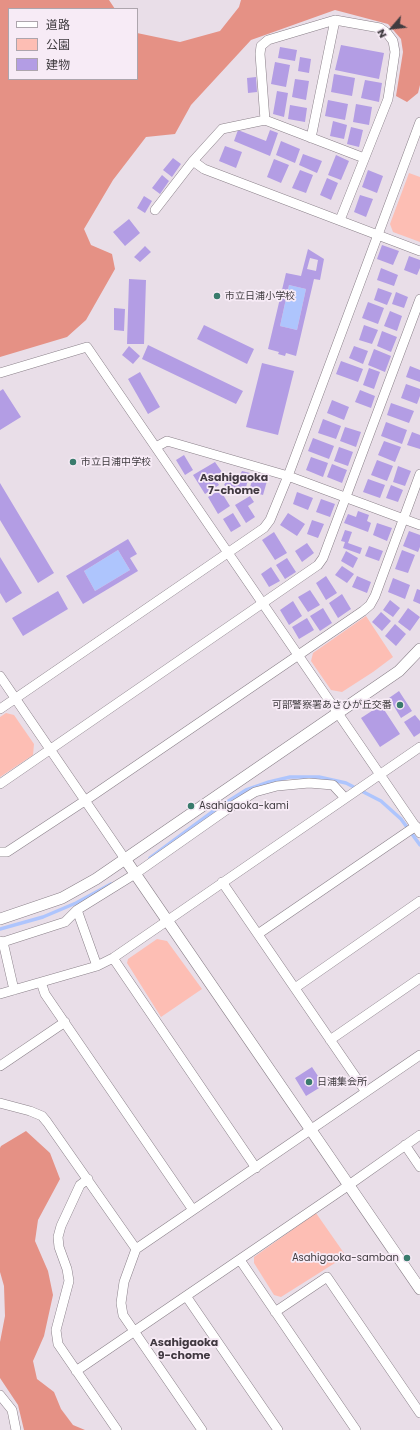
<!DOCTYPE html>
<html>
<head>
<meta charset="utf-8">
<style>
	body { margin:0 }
	#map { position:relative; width:420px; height:1430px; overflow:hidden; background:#e9dee8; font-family:Poppins,"Noto Sans JP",sans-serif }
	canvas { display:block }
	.legend { position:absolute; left:8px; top:8px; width:130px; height:72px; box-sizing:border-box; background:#f7ebf6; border:1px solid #ada5ad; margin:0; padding:5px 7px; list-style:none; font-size:12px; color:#3f3b3f }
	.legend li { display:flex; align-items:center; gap:8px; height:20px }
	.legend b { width:20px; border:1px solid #ada5ad }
	.north { position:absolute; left:372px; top:8px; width:40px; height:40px; -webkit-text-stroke:3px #f7ebf6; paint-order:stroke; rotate:242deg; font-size:11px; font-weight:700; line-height:16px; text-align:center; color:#3f3b3f }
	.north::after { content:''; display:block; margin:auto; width:14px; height:18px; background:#3f3b3f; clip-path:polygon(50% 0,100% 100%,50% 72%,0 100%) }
</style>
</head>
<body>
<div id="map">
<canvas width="420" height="1430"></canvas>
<ul class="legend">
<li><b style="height:5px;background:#fff"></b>道路</li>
<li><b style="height:11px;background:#fdbeb4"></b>公園</li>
<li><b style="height:11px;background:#b39de4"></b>建物</li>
</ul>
<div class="north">N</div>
</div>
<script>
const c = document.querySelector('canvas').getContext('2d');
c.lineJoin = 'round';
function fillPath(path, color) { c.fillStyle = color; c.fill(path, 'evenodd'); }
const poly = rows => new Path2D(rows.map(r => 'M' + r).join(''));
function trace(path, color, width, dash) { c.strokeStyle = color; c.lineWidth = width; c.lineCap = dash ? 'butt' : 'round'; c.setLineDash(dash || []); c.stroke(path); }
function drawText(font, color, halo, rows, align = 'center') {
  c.font = font + ' Poppins,"Noto Sans JP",sans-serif'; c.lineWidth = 3.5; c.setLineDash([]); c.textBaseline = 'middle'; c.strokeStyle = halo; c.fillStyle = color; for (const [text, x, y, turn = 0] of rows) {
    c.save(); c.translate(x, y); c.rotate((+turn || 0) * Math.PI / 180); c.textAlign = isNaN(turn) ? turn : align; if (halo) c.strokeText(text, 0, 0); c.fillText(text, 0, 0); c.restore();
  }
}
fillPath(poly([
	[409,173,420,177,420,242,393,232,390,224],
	[366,616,393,657,373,672,342,692,331,690,311,661,313,653],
	[6,713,14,715,34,744,33,755,0,777,0,717],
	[157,939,167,941,202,989,161,1017,127,963,128,959],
	[316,1213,346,1256,281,1297,274,1295,254,1263,254,1257]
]), '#fdbeb4');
fillPath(poly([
	[0,0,109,0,115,9,9,9,9,79,137,79,137,33,180,42,220,31,239,7,241,0,420,0,420,85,418,93,407,102,396,96,403,52,401,39,388,24,335,10,251,40,191,105,175,134,146,137,113,180,84,229,91,245,112,254,115,269,86,320,67,337,0,357],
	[26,1131,50,1153,60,1179,38,1220,35,1241,48,1271,53,1295,44,1336,33,1361,37,1379,54,1392,61,1409,73,1425,85,1430,24,1430,18,1405,0,1378,0,1342,5,1316,4,1286,0,1272,0,1148,1,1146]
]), '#e59185');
fillPath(poly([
	[289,285,306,289,297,330,280,326],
	[118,550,130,570,95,591,84,571]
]), '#aec5fd');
trace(poly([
	[150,858,219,807,246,790,269,782,290,777,319,777,346,783,381,801,401,819,420,845],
	[0,929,43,917,76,903,111,884]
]), '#aec5fd', 3.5);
fillPath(poly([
	[341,45,384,53,379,79,335,70],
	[280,47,297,50,295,61,278,58],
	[300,57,311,59,309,73,298,71],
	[275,62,290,65,286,87,271,84],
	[334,74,355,78,352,96,331,92],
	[256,77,257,92,248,93,247,78],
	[295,79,309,81,306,100,292,97],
	[365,80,382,83,379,102,361,98],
	[277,91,288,93,284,117,273,114],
	[328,100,348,104,345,120,325,116],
	[356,104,372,107,369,125,353,122],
	[290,105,307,108,305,122,288,119],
	[333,121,347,125,344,139,330,136],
	[351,127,363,130,359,147,347,144],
	[238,130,266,141,270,130,278,133,270,156,234,141],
	[281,141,300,149,295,163,276,155],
	[225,146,242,152,236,168,219,161],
	[303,154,322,161,317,173,299,165],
	[336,155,349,161,341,180,328,175],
	[173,158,181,164,172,177,163,170],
	[274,159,289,165,281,183,267,177],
	[300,170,313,175,306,193,292,188],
	[368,170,383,176,377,193,362,187],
	[162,175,169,181,160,194,152,188],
	[327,178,338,183,331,200,320,195],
	[360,195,373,199,366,217,354,212],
	[144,196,152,201,145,213,137,208],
	[129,219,140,233,125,246,113,232],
	[382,245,399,251,393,265,377,259],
	[145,246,151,252,140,262,134,257],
	[308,249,324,259,320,280,314,279,296,356,286,353,285,356,278,354,279,352,268,349,286,273,301,276],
	[310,258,318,260,316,271,307,269],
	[289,285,306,289,297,330,280,326],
	[409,256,420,260,420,268,417,275,404,270],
	[381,268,398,275,394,286,377,280],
	[129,279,146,280,144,344,127,344],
	[378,288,392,293,387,305,374,300],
	[396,292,408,297,404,308,392,304],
	[368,302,384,308,378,324,362,318],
	[114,308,125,309,124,331,114,330],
	[390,311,402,316,397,331,384,326],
	[204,325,254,349,247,364,197,339],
	[364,325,378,330,372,344,359,340],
	[382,331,397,337,391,352,377,346],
	[148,345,243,391,236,404,142,359],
	[129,346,140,356,133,364,122,355],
	[354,346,368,351,363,364,349,358],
	[374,349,391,356,385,372,368,365],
	[341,361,363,369,358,382,336,374],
	[262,363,294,371,278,435,246,427],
	[410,366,420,370,420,382,406,377],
	[369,368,380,372,374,389,363,385],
	[140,372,160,407,148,414,128,379],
	[406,384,420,389,420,396,417,404,401,398],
	[3,389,21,417,0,430,0,391],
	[360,390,375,396,371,408,355,402],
	[332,400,349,407,344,420,327,413],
	[391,403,414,411,409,423,387,415],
	[323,419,341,426,336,439,318,433],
	[386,422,407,430,402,444,381,436],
	[345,427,361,432,356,447,340,441],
	[412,432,420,435,420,449,407,445],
	[313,438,334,446,329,459,308,451],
	[384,441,401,447,395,462,378,455],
	[339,447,353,452,348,466,334,461],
	[184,455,193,470,185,475,176,460],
	[311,457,328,463,323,477,306,470],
	[377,460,393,466,387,481,371,475],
	[215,462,222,472,214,477,219,485,205,494,193,475],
	[332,464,347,470,342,483,327,477],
	[398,466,411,471,405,486,393,482],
	[242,471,250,473,246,487,240,495,224,485,230,476,237,481],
	[253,477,267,481,263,495,249,491],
	[368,479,385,485,380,498,363,492],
	[0,483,54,573,38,583,0,520],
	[391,485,403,490,398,502,386,498],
	[220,490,230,506,218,514,208,497],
	[297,492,313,498,308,510,293,504],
	[250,496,254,502,248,506,255,517,246,523,235,505],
	[321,499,335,504,330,517,316,512],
	[358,511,369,515,367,521,371,523,368,532,344,523,348,514,356,517],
	[233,513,241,526,231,532,223,519],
	[288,513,305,524,297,536,280,525],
	[312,520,324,524,318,538,307,534],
	[377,523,392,528,387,541,373,535],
	[345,530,352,532,348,543,362,548,360,554,343,548,345,542,341,541],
	[409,531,420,535,420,547,418,552,403,546],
	[274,532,287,553,275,560,262,540],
	[128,539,137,554,130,558,138,571,83,604,66,576],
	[118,550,130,570,95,591,84,571],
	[307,543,314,553,302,562,295,551],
	[369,546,383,551,379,561,365,556],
	[402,550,415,555,408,573,395,569],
	[346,551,358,558,353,568,341,561],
	[0,557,22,593,6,603,0,593],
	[287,558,296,572,285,579,276,565],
	[342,566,354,574,347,583,335,575],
	[271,567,280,581,269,587,261,574],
	[326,576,337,593,326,600,316,583],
	[357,576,371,582,367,593,352,587],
	[393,578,410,585,405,599,388,592],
	[417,589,420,590,420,604,413,601],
	[310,590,320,605,308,612,298,597],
	[58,591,68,609,23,636,12,618],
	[342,594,351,609,338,618,329,603],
	[390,600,400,608,393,617,383,610],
	[293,601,302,616,289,625,280,610],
	[323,608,332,623,320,631,310,616],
	[408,608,420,617,410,631,398,622],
	[381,612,391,621,382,631,372,622],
	[307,618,314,630,299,639,292,627],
	[395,624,406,634,396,646,385,636],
	[399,691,412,711,401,718,389,698],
	[381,705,400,734,380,747,361,718],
	[415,715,420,721,420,733,414,737,404,722],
	[312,1067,324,1085,306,1096,295,1078]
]), '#b39de4');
const minor = poly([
	[265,120,260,54,261,46,268,40,335,20,380,28,387,33,393,41,395,52,388,99,340,220],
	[311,138,335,20],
	[193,161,204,169,420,251],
	[155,210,193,161,222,129,265,120,364,158],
	[0,373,87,347,420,833],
	[156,447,167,441,288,476,420,525],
	[0,676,125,859],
	[0,709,264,528,270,520,288,476,420,122],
	[0,784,318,565,323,558,420,299],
	[0,852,7,852,86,800,363,611,370,605,375,596,420,474],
	[222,882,366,1092],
	[77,910,97,966],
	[258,934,416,826],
	[0,941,3,942,65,922,77,910,135,874,229,808,255,792,277,786,309,783,333,785,345,798],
	[3,942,14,990],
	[113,958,256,1168],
	[41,982,45,994,193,1210],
	[295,988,420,901],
	[0,994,97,966,113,958,420,747],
	[330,1040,420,978],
	[0,1066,65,1022],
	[0,1103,30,1111,42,1116,47,1122,136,1249],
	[405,1145,420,1167],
	[88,1179,80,1185,61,1226,58,1237,59,1247,67,1269,69,1281,56,1330,58,1344,117,1430],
	[240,1260,356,1430],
	[186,1296,278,1430],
	[275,1312,327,1277,420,1413],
	[76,1371,349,1185,420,1135],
	[0,1395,12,1410,16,1430],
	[202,1430,123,1315,121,1303,124,1282,136,1249,420,1055]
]);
const tertiary = poly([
	[125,859,420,1289],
	[0,919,62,898,96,879,399,671,420,649]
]);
trace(minor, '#8a8089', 10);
trace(tertiary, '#8a8089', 12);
trace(minor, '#fff', 9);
trace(tertiary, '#fff', 11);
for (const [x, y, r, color] of [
	[217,296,4,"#397b6c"],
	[73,462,4,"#397b6c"],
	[400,705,4,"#397b6c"],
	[191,806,4,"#397b6c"],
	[309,1082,4,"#397b6c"],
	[407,1258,4,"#397b6c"]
]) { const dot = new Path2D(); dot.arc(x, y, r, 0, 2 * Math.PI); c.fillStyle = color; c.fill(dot); trace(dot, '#f7ebf6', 1.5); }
drawText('10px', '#3f3b3f', '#f7ebf6', [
	["市立日浦小学校",225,296],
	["市立日浦中学校",81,462],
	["可部警察署あさひが丘交番",392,705,"right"],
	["Asahigaoka-kami",199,806],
	["日浦集会所",317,1082],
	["Asahigaoka-samban",399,1258,"right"]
], 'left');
drawText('bold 11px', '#413941', '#f7ebf6', [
	["Asahigaoka",234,478],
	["7-chome",234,491],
	["Asahigaoka",184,1343],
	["9-chome",184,1356]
]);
</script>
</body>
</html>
